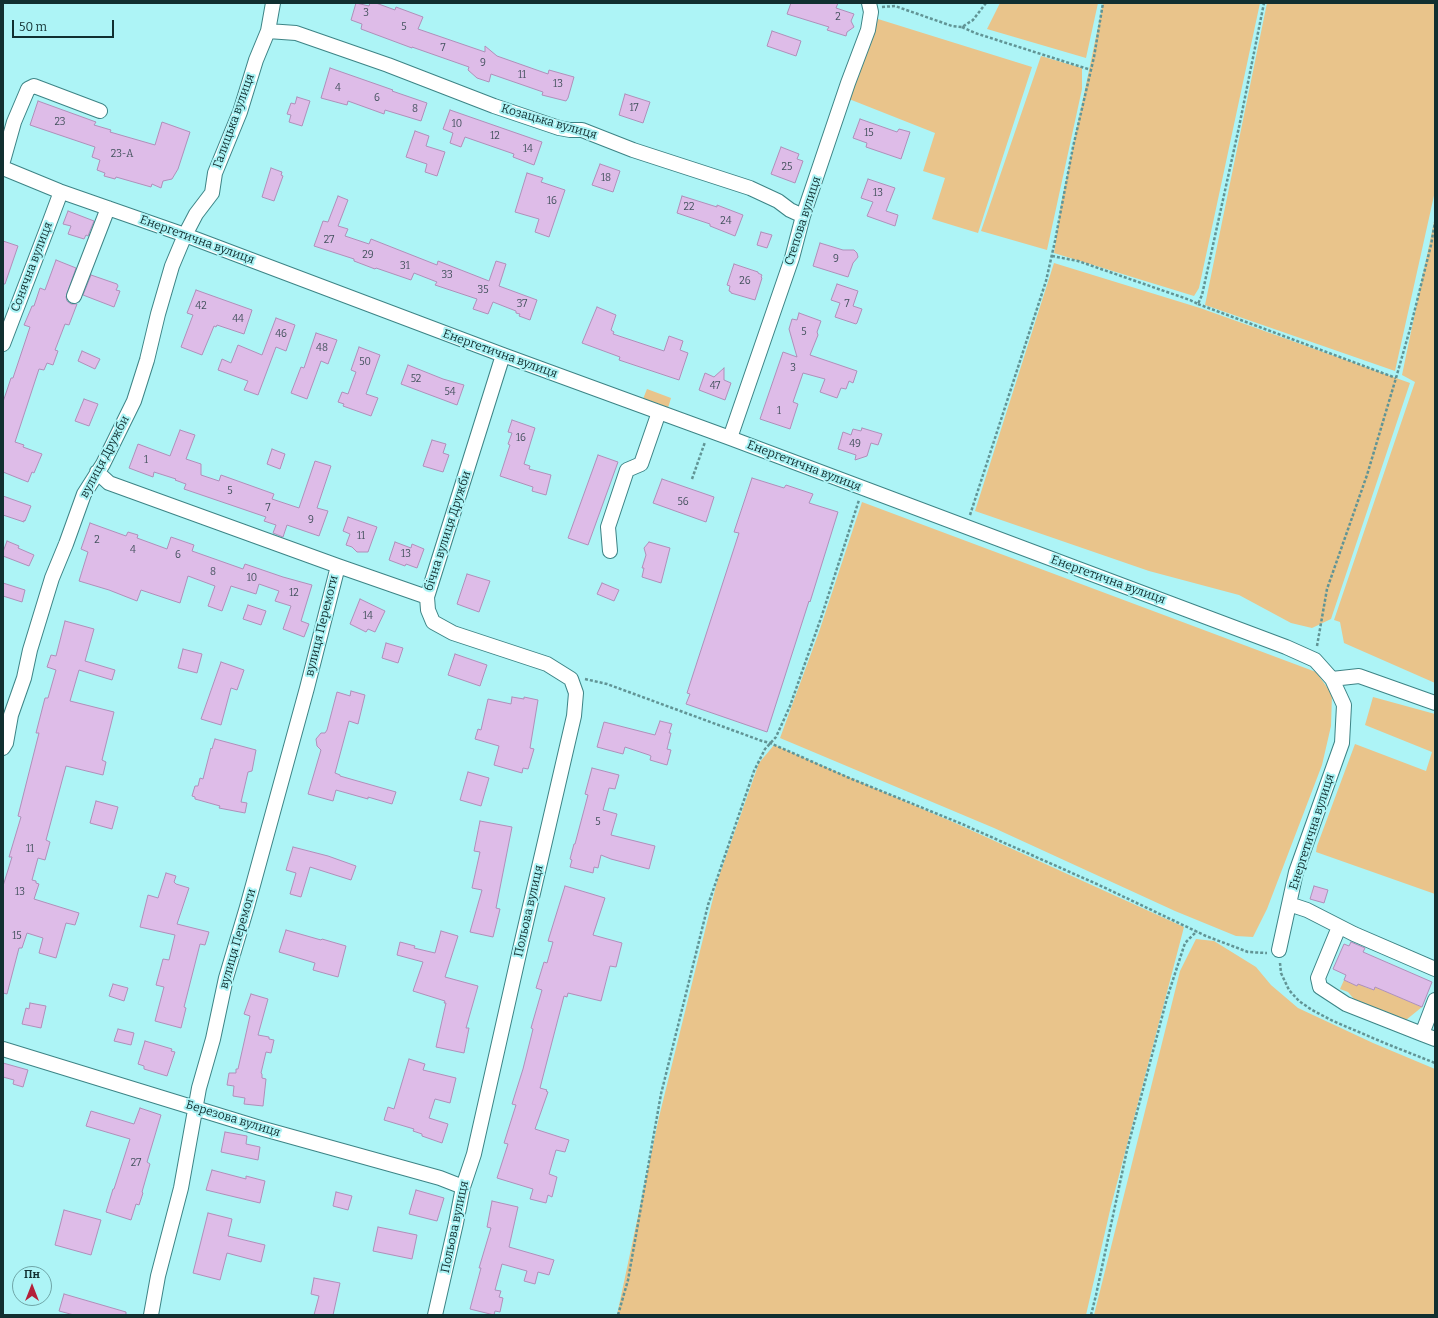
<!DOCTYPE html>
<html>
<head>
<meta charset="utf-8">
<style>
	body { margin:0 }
	#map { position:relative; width:1438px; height:1318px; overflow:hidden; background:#adf4f6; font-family:Bitter,serif }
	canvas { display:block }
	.frame { position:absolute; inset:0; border:4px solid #112f30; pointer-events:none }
	.north { position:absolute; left:12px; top:1266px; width:40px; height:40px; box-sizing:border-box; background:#adf4f6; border:1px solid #6fa5a7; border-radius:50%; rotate:0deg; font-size:11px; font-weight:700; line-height:16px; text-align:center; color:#112f30 }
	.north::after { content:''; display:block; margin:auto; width:14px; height:18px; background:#b3213a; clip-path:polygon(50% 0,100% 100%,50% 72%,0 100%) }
	.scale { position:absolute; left:12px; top:20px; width:102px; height:18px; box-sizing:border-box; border:2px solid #112f30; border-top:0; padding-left:5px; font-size:12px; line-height:14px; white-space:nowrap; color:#112f30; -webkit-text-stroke:3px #adf4f6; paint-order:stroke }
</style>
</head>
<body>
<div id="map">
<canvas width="1438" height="1318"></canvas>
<div class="frame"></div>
<div class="north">Пн</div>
<div class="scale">50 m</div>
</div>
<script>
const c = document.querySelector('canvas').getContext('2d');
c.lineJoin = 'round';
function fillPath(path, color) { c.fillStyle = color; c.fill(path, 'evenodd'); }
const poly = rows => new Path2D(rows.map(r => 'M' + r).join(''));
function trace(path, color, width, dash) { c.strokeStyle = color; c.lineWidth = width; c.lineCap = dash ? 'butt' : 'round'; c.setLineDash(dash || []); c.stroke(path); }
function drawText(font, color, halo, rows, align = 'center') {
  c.font = font + ' Bitter,serif'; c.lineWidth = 4; c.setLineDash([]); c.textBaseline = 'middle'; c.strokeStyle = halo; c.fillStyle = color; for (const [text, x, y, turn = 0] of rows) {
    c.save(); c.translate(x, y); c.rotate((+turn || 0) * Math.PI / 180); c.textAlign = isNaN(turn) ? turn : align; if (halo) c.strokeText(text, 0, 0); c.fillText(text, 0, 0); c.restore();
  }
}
fillPath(poly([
	[1000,3,1098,3,1086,58,987,29],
	[1103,3,1260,3,1199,288,1194,296,1054,253,1061,205],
	[1267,3,1435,3,1435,191,1395,371,1205,305],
	[878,19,1032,67,978,233,932,219,945,178,923,171,935,133,849,99],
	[1041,56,1082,68,1082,89,1047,250,981,231],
	[1435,217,1435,683,1344,643,1340,622,1334,620,1415,382,1402,375],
	[1054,263,1200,308,1410,383,1331,619,1312,628,1291,623,1239,595,1149,571,975,511],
	[647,389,671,398,668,408,643,399],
	[862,502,1316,672,1332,694,1331,726,1322,765,1267,909,1253,937,1236,936,1175,911,994,828,780,738,819,632],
	[1373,697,1435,714,1435,894,1316,852,1317,846,1355,744,1426,771,1432,752,1365,725],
	[774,745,953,822,1184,927,1111,1206,1086,1315,617,1315,659,1117,717,882,759,763],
	[1196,939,1214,941,1256,967,1271,985,1298,1008,1373,1043,1435,1069,1435,1315,1094,1315,1180,971],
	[1344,980,1357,986,1359,980,1365,987,1374,990,1375,987,1422,1007,1406,1020,1354,999,1348,992,1340,989]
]), '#e9c48b');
const building = poly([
	[356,3,369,6,370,3,376,3,395,10,396,7,423,17,418,29,485,52,485,46,497,56,548,74,549,70,574,77,568,98,566,101,542,95,543,92,491,74,489,82,477,78,468,70,469,67,412,47,412,48,361,29,362,24,351,20,356,3],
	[791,3,838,3,836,8,854,14,851,21,854,27,847,32,846,36,827,30,829,27,787,14,791,3],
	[772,31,801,41,796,56,767,46,772,31],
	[330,68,393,90,392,91,427,103,421,121,385,110,384,114,348,101,347,105,321,98,330,68],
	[625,94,650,102,643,123,619,115,625,94],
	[297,97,310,101,302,126,289,122,291,115,287,114,291,103,295,104,297,97],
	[38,101,96,122,94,125,111,130,110,132,155,145,162,122,190,132,178,169,172,179,163,181,161,188,152,184,151,187,116,177,115,179,104,176,105,173,97,170,100,160,92,157,95,147,30,125,38,101],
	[450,110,542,142,534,165,513,157,514,154,465,137,461,147,450,143,453,133,443,129,450,110],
	[860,119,897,132,899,129,910,132,901,159,866,147,867,143,853,138,860,119],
	[415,131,429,136,426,146,445,152,437,176,425,172,427,164,406,157,415,131],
	[781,147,799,154,797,159,803,161,795,183,771,174,781,147],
	[600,164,620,171,613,192,592,185,600,164],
	[271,168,282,172,281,175,283,176,274,201,262,197,271,168],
	[527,173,543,178,541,182,565,190,549,237,535,232,539,219,515,212,527,173],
	[868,179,895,188,886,211,898,215,895,226,867,216,873,202,861,198,868,179],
	[338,196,348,200,338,226,348,229,345,236,369,244,371,239,437,265,438,261,489,281,496,261,506,264,499,286,537,300,530,320,519,316,520,314,516,313,516,311,493,302,488,314,473,309,477,299,435,285,437,282,414,273,411,280,376,268,375,269,354,261,354,259,314,246,323,221,328,222,338,196],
	[682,196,717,207,717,205,743,215,735,236,710,226,710,224,677,213,682,196],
	[68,211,94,221,88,236,86,235,84,239,68,234,71,226,63,224,68,211],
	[761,232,772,235,767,248,757,245,761,232],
	[3,241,18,246,5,284,3,284,3,241],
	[820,243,843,250,854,250,857,253,858,257,853,263,848,277,813,266,820,243],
	[56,260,76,268,66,297,67,301,71,304,77,304,69,325,65,324,55,350,58,351,53,365,47,363,44,370,39,369,15,442,24,445,23,447,42,454,34,473,32,472,28,482,3,472,3,402,11,378,13,378,30,327,24,325,30,311,32,306,34,306,40,288,45,290,56,260],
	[734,264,758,272,758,273,762,275,761,277,762,278,755,300,731,293,731,292,729,291,730,286,727,285,734,264],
	[91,275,117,284,118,286,116,290,120,291,114,307,83,295,91,275],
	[837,284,858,291,853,306,862,309,857,323,856,324,835,317,840,303,831,300,837,284],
	[196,290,252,310,244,334,217,325,216,327,214,326,202,355,181,347,193,315,187,313,196,290],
	[597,307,616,315,611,330,614,332,613,334,664,351,669,336,683,341,680,350,688,353,679,380,619,360,620,357,582,343,597,307],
	[799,313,821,321,817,332,818,335,810,355,857,371,853,383,849,381,846,389,841,388,837,398,820,392,825,379,803,373,793,402,798,404,790,429,760,419,783,352,797,357,789,329,792,319,797,320,799,313],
	[276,318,295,325,286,351,276,347,258,395,244,390,248,381,218,370,222,359,231,363,238,345,262,355,276,318],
	[316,333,337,340,328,364,321,361,307,399,291,393,301,367,304,368,316,333],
	[359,347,380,355,366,394,378,398,371,416,343,406,344,404,338,402,342,392,348,394,356,372,351,370,359,347],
	[82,351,100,359,95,369,78,361,82,351],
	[408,365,443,379,464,385,457,405,401,384,408,365],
	[724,368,724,380,731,383,725,400,699,390,705,373,714,377,724,368],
	[84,399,98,404,89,426,75,421,84,399],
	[512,420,535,428,524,464,530,466,529,469,551,475,546,495,532,491,533,487,500,476,510,445,508,444,512,433,508,432,512,420],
	[862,428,882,434,878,445,871,443,867,456,855,460,856,455,838,449,843,432,851,435,853,429,861,431,862,428],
	[180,430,195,435,186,459,201,464,201,475,219,481,221,475,274,494,272,499,299,508,315,461,331,466,317,508,328,511,319,536,287,525,283,537,273,533,276,525,264,521,266,517,184,489,186,484,175,480,176,479,154,472,153,477,129,468,138,444,170,456,180,430],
	[432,440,446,444,443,453,449,455,443,472,423,466,432,440],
	[272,449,285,454,280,469,267,464,272,449],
	[598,455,618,462,588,545,568,538,598,455],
	[752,478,784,488,786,485,813,494,809,503,838,512,810,602,809,601,767,732,686,704,690,694,687,693,739,533,734,532,752,478],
	[662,479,714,497,706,522,653,503,662,479],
	[3,496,31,506,25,521,24,520,24,522,3,515,3,496],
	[348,517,377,527,368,552,357,552,352,547,346,545,350,534,343,531,348,517],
	[90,523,126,536,128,532,138,535,137,538,167,549,171,537,194,545,192,551,243,569,245,564,283,577,312,585,301,621,309,624,304,637,283,629,291,606,275,601,279,591,259,584,256,594,231,586,222,611,208,606,215,586,188,576,180,603,141,590,137,601,109,590,79,581,88,552,81,549,90,523],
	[7,541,19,546,18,548,34,555,29,566,3,556,3,552,7,541],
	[395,542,411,548,412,544,424,549,417,568,406,564,405,566,389,560,395,542],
	[649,542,670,548,661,583,642,577,644,568,642,568,646,555,644,548,649,542],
	[467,574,490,581,479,612,457,604,467,574],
	[3,583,25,590,22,602,3,596,3,583],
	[602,583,619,590,614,601,597,594,602,583],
	[360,599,385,611,375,632,368,629,366,632,350,624,360,599],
	[248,605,266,611,261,625,243,619,248,605],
	[65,621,94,629,85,661,115,670,112,680,79,670,70,701,114,712,102,760,106,762,103,775,66,766,46,840,50,842,45,860,38,858,32,880,36,881,36,883,39,884,34,899,79,913,75,925,66,923,56,958,39,953,43,938,27,933,22,948,19,948,7,994,3,993,3,886,12,857,9,857,21,817,18,816,39,733,36,733,45,698,48,698,56,670,47,667,51,655,56,656,65,621],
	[386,643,403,648,398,663,382,658,386,643],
	[183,649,202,654,197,673,178,668,183,649],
	[455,654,487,665,480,686,448,675,455,654],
	[221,662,244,670,237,690,231,688,221,725,201,719,221,662],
	[351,691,365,695,358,724,349,721,335,773,340,775,340,776,396,792,392,804,368,797,368,799,336,790,333,801,308,794,321,750,317,746,316,739,321,733,325,733,327,730,337,692,350,696,351,691],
	[512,697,524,699,524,697,538,700,530,748,534,749,528,769,523,768,522,773,494,765,499,746,475,739,478,729,481,730,488,699,511,704,512,697],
	[660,721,672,724,669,733,671,733,667,749,671,750,667,765,650,760,651,756,649,755,625,747,623,754,597,747,604,722,655,735,660,721],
	[215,739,256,750,252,771,248,772,241,802,247,803,245,813,219,808,220,806,195,799,195,797,192,796,195,786,198,786,200,778,203,779,211,748,212,749,215,739],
	[592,768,619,775,615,789,609,788,603,810,617,814,611,835,655,846,649,869,611,859,601,855,598,868,594,867,593,873,570,867,572,860,570,859,574,844,575,844,588,795,585,794,592,768],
	[468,772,489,778,481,806,460,800,468,772],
	[96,801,118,807,112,829,90,823,96,801],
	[480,821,512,827,496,908,500,909,493,937,470,932,482,890,472,888,480,852,474,851,480,821],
	[293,847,328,856,356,866,351,880,310,867,301,897,290,894,296,873,286,870,293,847],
	[166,873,176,876,174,882,176,884,189,888,177,924,209,932,205,945,200,944,184,1007,186,1008,181,1028,155,1021,164,987,156,985,163,959,169,960,175,935,140,927,148,895,158,898,166,873],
	[565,886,605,898,593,935,622,943,616,967,610,966,601,1001,568,993,567,997,564,996,540,1088,547,1090,546,1091,548,1092,535,1129,569,1140,565,1152,556,1150,549,1174,557,1177,552,1197,548,1195,546,1203,530,1199,533,1189,497,1178,508,1144,504,1143,516,1105,512,1104,523,1069,533,1029,531,1028,542,990,536,988,544,962,547,963,553,942,548,941,565,886],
	[1314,886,1328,890,1324,903,1310,899,1314,886],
	[286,930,321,940,322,939,346,946,338,977,313,970,315,963,279,952,286,930],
	[441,931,458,936,445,977,478,986,466,1028,469,1028,464,1053,436,1047,446,1003,444,1003,445,1001,413,991,423,962,397,955,400,942,415,946,414,948,435,953,441,931],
	[1351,942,1365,948,1363,952,1432,982,1422,1007,1375,987,1374,990,1358,984,1357,986,1344,980,1346,975,1333,969,1344,944,1349,946,1351,942],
	[113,984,128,988,124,1001,109,996,113,984],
	[251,994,268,999,258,1035,269,1037,269,1039,274,1040,271,1053,266,1052,261,1073,262,1074,262,1078,266,1079,263,1106,244,1104,245,1098,233,1096,234,1086,227,1085,229,1073,236,1073,236,1069,238,1069,250,1016,244,1014,251,994],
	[30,1003,46,1006,41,1028,22,1024,26,1008,29,1009,30,1003],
	[118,1029,134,1033,131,1045,114,1041,118,1029],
	[145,1041,172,1049,171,1051,175,1052,167,1076,144,1069,144,1066,138,1064,145,1041],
	[409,1059,425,1064,423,1070,456,1078,450,1103,435,1099,429,1118,448,1124,442,1143,422,1136,422,1134,413,1131,414,1129,384,1120,388,1107,394,1109,409,1059],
	[3,1063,28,1070,23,1087,13,1084,14,1080,3,1077,3,1063],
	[140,1108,161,1115,147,1162,150,1164,142,1192,143,1193,139,1205,136,1204,131,1220,106,1212,113,1189,114,1189,130,1139,86,1126,91,1111,134,1124,140,1108],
	[225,1132,247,1136,246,1144,260,1147,258,1160,221,1152,225,1132],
	[212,1170,246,1179,246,1176,265,1181,260,1203,206,1190,212,1170],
	[416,1190,444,1198,437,1221,409,1214,416,1190],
	[336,1192,352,1196,348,1210,333,1206,336,1192],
	[492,1201,518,1207,509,1247,554,1260,549,1275,538,1272,535,1284,524,1281,527,1271,502,1264,495,1290,501,1291,499,1297,503,1298,500,1312,495,1311,494,1315,470,1309,481,1268,479,1268,491,1228,487,1227,492,1201],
	[64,1210,101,1220,91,1255,55,1245,64,1210],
	[208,1213,232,1219,228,1236,265,1245,261,1262,227,1253,220,1280,193,1273,208,1213],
	[378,1227,417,1235,412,1259,373,1251,378,1227],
	[314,1278,340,1283,333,1315,314,1315,319,1296,311,1294,314,1278],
	[64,1294,126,1312,126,1315,74,1315,59,1311,64,1294]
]);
fillPath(building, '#debce8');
trace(building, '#af8fb9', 1);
const minor = poly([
	[268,31,296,33,388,65,494,106,559,128,570,130,582,130,633,150,750,188,778,201,790,210,803,216],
	[3,161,14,122,28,89,34,86,100,111],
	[3,168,59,191,185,235,503,355,730,438,1286,647,1315,660,1332,679,1344,705,1342,743,1296,872,1279,950],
	[74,296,108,208],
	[3,344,47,229,59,197,59,191],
	[730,438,792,258,803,216,848,83,868,30,871,12,869,3],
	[97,472,109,483,338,566,427,597,503,355],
	[610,551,608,527,627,470,641,464,659,412],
	[427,597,428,610,433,622,453,633,547,664,571,679,576,693,574,716,521,945,474,1154,463,1187,456,1223,435,1315],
	[1332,679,1359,676,1435,703],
	[3,748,6,743,11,715,24,678,30,650,52,578,66,544,84,494,103,464,134,401,147,360,158,314,172,266,185,235,196,214,212,193,215,173,240,112,256,60,268,31,273,3],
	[1289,904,1307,910,1354,934,1435,969],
	[1339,927,1318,978,1320,987,1346,1004,1422,1034,1435,1000],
	[1422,1034,1435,1039],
	[3,1049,260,1128,440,1178,463,1187],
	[151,1315,158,1276,181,1188,199,1088,213,1039,226,978,247,907,307,688,338,566]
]);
trace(minor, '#3d8486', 16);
trace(poly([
	[882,7,895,6,952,26,962,27,973,20,986,3],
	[962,27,975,33,1091,70],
	[1052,256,1078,261,1190,300,1198,304,1202,295,1239,127,1264,3],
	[1198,304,1396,378],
	[692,479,705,442],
	[970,515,1046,281,1055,241,1073,147,1094,57,1103,3],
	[1317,646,1327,589,1367,475,1396,378,1410,329,1431,245,1435,222],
	[585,679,607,684,762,741,770,743,847,777,962,824,1099,885,1206,936,1248,952,1267,953],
	[1280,963,1281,973,1289,990,1299,1001,1312,1010,1333,1021,1387,1044,1435,1063],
	[618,1315,628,1280,661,1094,708,905,754,771,765,749,776,737,790,706,822,615,859,500],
	[1091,1315,1096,1295,1127,1150,1167,998,1185,943,1197,931]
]), '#619495', 2.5, [3, 2]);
trace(minor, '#fff', 14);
drawText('10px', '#44525e', null, [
	["3",366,13],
	["2",838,17],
	["5",404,27],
	["7",443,48],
	["9",483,63],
	["11",522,75],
	["13",558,84],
	["4",338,88],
	["6",377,98],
	["17",634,108],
	["8",415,109],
	["23",60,122],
	["10",457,124],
	["15",869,133],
	["12",495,136],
	["14",528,149],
	["23-А",122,154],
	["25",787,167],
	["18",606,178],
	["13",878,193],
	["16",552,201],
	["22",689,207],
	["24",726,221],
	["27",329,240],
	["29",368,255],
	["9",836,259],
	["31",405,266],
	["33",447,275],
	["26",745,281],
	["35",483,290],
	["37",522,304],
	["7",847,304],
	["42",201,306],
	["44",238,319],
	["5",804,332],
	["46",281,334],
	["48",322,348],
	["50",365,362],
	["3",793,368],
	["52",416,379],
	["47",715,386],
	["54",450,392],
	["1",779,411],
	["16",521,438],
	["49",855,444],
	["1",146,460],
	["5",230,491],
	["56",683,502],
	["7",268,508],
	["9",311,520],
	["11",361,536],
	["2",97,540],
	["4",133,550],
	["13",406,554],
	["6",178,555],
	["8",213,572],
	["10",252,578],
	["12",294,593],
	["14",368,616],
	["5",598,822],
	["11",30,849],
	["13",20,892],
	["15",17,936],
	["27",136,1163]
]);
drawText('12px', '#112f30', '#adf4f6', [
	["Галицька вулиця",234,121,-70],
	["Козацька вулиця",549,122,16],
	["Степова вулиця",803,221,-72],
	["Енергетична вулиця",197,240,20],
	["Сонячна вулиця",32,267,-69],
	["Енергетична вулиця",500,354,20],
	["вулиця Дружби",105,457,-62],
	["Енергетична вулиця",804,466,21],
	["бічна вулиця Дружби",448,531,-72],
	["Енергетична вулиця",1108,580,20],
	["вулиця Перемоги",322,626,-76],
	["Енергетична вулиця",1312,832,-72],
	["Польова вулиця",529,911,-77],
	["вулиця Перемоги",238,939,-74],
	["Березова вулиця",233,1119,17],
	["Польова вулиця",455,1227,-78]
]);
</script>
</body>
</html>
